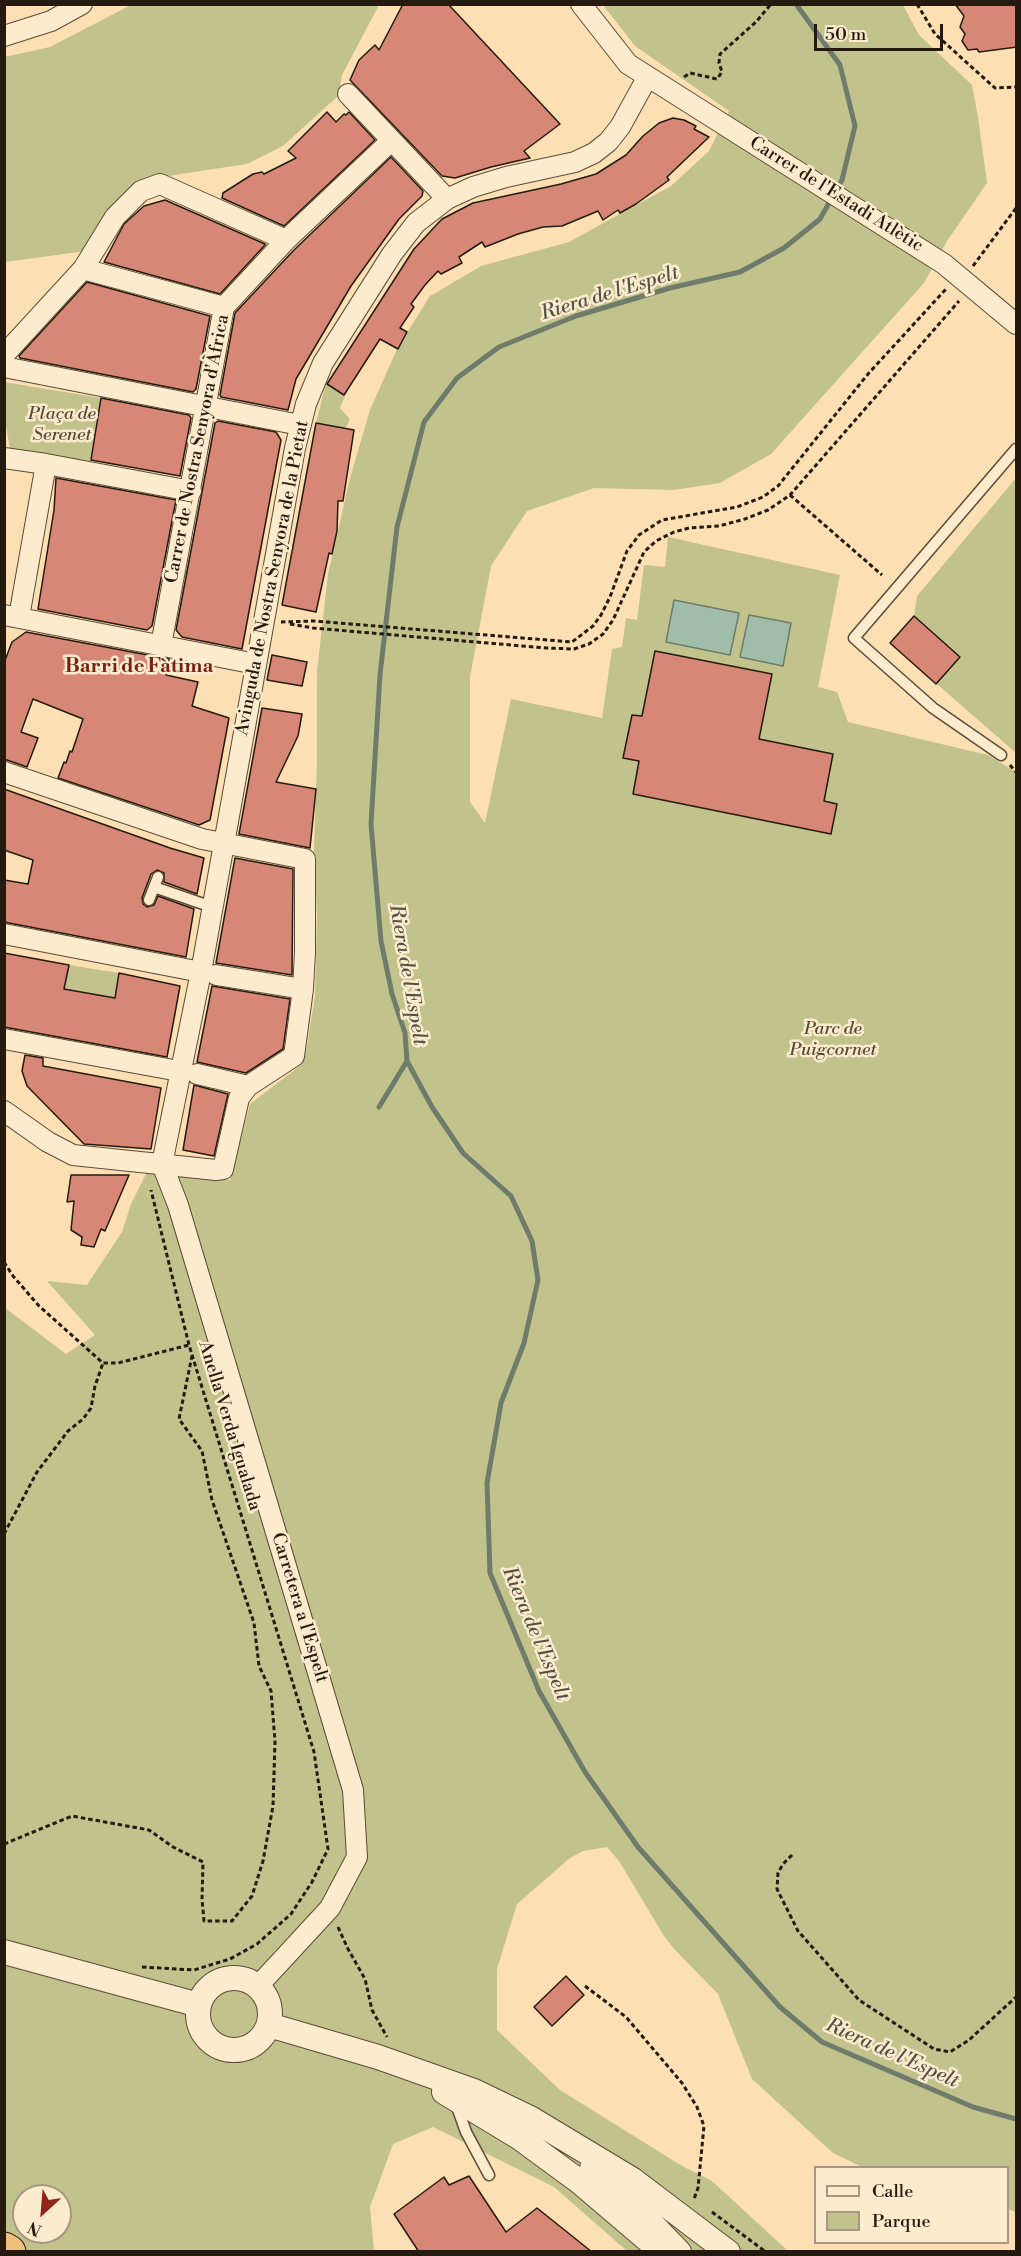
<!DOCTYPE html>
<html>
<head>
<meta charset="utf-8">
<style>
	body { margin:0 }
	#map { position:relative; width:1021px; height:2256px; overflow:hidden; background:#fce0b4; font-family:"Libre Bodoni",serif }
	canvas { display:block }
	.frame { position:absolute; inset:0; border:6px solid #251a0f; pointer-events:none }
	.legend { position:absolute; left:814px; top:2166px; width:195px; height:78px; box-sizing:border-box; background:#fdebce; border:2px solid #a79782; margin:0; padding:8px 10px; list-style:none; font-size:18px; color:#251a0f }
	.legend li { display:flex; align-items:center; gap:12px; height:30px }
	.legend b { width:30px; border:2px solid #a79782 }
	.north { position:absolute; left:12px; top:2184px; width:60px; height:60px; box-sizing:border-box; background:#fdebce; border:2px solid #a79782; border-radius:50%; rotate:206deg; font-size:16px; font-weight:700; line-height:24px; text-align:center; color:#251a0f }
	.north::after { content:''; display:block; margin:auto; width:21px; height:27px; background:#8f2418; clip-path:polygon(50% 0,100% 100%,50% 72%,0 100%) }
	.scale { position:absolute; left:814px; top:24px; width:129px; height:27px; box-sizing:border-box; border:3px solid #251a0f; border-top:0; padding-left:8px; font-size:18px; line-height:21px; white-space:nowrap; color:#251a0f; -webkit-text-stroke:4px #fdebce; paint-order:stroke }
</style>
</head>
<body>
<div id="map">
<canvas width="1021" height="2256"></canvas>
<div class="frame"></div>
<ul class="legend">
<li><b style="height:8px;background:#fdebce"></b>Calle</li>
<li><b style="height:16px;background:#c1c28c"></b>Parque</li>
</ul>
<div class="north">N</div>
<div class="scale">50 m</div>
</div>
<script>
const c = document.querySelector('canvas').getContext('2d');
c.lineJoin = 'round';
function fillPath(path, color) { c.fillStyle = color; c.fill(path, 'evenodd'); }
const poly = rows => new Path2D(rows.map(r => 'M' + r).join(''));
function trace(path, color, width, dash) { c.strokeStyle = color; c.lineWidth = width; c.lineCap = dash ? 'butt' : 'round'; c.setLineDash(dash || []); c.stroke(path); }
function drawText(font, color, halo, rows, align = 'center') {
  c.font = font + ' "Libre Bodoni",serif'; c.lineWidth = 5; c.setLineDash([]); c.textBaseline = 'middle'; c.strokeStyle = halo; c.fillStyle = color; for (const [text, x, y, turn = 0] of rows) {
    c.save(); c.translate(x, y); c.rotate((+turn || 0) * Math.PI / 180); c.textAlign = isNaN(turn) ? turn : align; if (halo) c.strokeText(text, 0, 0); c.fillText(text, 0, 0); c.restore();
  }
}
fillPath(poly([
	[131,5,379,5,342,75,338,96,283,146,247,164,168,176,144,182,86,251,5,262,4,57,50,47],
	[603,5,903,5,919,35,972,85,978,117,987,183,947,241,924,283,771,454,720,483,674,490,594,488,527,511,491,566,470,677,470,802,485,823,511,699,602,718,612,649,622,647,626,618,637,620,644,565,665,567,668,537,840,575,818,687,837,692,848,722,988,755,1016,772,1016,2212,1008,2209,1008,2168,862,2167,833,2153,752,2079,718,1994,676,1951,664,1936,619,1861,607,1847,583,1851,570,1858,517,1904,497,1969,497,2030,560,2090,682,2166,712,2181,788,2251,627,2251,554,2187,433,2127,393,2144,370,2207,374,2251,5,2251,4,1307,66,1354,95,1335,47,1281,87,1285,122,1232,131,1204,147,1172,230,1180,250,1104,301,1065,307,1046,315,996,317,915,314,848,317,761,317,672,328,574,350,478,370,410,398,347,430,296,437,292,481,266,569,242,671,186,709,151,729,111,635,46],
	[24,2196,60,2196,60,2232,24,2232],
	[4,382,101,398,90,465,10,449,5,420],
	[326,383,345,396,340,408,350,419,345,429,316,423],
	[1016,478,1016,753,890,643,914,616,917,596],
	[69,965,119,973,115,998,64,989]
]), '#c1c28c');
const water = poly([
	[674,600,739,613,730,655,666,642,674,600],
	[749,615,791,623,783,666,740,657,749,615]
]);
fillPath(water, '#a0bda9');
trace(water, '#6f7c6b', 1.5);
trace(poly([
	[796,4,840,65,855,126,842,180,820,219,784,248,740,272,670,288,576,316,499,347,457,378,424,422,397,527,380,675,371,824,381,941,392,994,405,1033,407,1061,432,1107,463,1153,511,1196,532,1241,538,1280,524,1343,501,1403,487,1483,490,1573,539,1691,585,1772,638,1847,780,2007,822,2042,973,2107,1016,2119],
	[379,1107,407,1061]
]), '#6f7c6b', 5);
const building = poly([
	[403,4,448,4,560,124,524,151,530,158,491,167,455,178,442,176,350,80,359,60,375,45,379,50,403,4],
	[955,4,1017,4,1017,47,979,52,977,49,968,50,962,41,965,34,960,27,964,16,955,4],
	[327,112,336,122,344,114,346,115,349,112,375,140,284,226,222,198,223,193,253,174,262,172,264,174,296,158,288,151,327,112],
	[673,118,684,120,696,126,694,129,709,137,667,177,669,180,636,204,620,213,618,210,603,220,598,211,562,226,543,227,518,234,485,247,482,242,459,257,462,263,441,274,438,271,425,285,411,304,414,307,400,328,407,332,398,349,380,339,344,395,327,384,414,249,442,219,473,203,561,184,596,174,626,155,643,136,659,123,673,118],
	[391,157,423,191,422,196,399,219,351,286,296,379,288,410,221,397,220,395,235,313,294,250,391,157],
	[165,200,265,244,265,245,220,294,104,262,124,224,144,206,165,200],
	[87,282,210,316,196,389,193,392,20,358,19,356,87,282],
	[101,398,189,415,191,418,180,476,91,460,101,398],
	[218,421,276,432,281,440,242,649,182,637,176,630,215,423,218,421],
	[316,423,354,430,343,501,338,501,337,531,332,554,329,553,316,612,282,605,316,423],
	[56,478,176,500,152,626,147,630,38,609,54,510,56,478],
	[914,616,960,657,936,684,890,643,914,616],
	[26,632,169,659,166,675,198,682,192,706,229,718,210,820,199,825,58,778,64,762,66,763,70,751,72,752,83,719,33,699,21,732,38,738,27,767,4,759,4,663,12,642,26,632],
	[655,651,772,674,759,739,833,754,824,801,837,804,831,834,633,794,639,761,623,758,632,715,642,716,655,651],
	[272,655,307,662,302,686,267,680,272,655],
	[262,708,302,714,298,736,276,782,316,789,310,848,239,834,262,708],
	[4,789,170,848,204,858,197,894,164,882,164,873,157,870,151,874,142,898,143,904,147,907,154,905,158,896,194,909,186,957,4,922,4,880,28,884,33,860,4,850,4,789],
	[235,858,293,869,292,975,216,963,235,858],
	[4,953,69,965,64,989,115,998,119,973,180,986,167,1057,4,1027,4,953],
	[212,986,290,999,283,1049,246,1073,197,1062,212,986],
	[25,1055,43,1058,43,1066,161,1088,151,1149,84,1144,27,1086,22,1071,25,1055],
	[194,1085,228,1094,214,1156,183,1150,194,1085],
	[71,1175,129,1175,105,1231,101,1229,94,1247,81,1245,82,1237,71,1230,74,1201,67,1202,71,1175],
	[566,1976,584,1995,552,2026,534,2007,566,1976],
	[469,2176,506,2232,537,2208,592,2252,419,2252,394,2214,444,2177,449,2185,469,2176]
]);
fillPath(building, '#d68775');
trace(building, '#251a0f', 1.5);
const service = poly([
	[1001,755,933,708,854,638,1016,449],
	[154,887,212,907],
	[149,900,158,877],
	[456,2104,466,2132,489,2175]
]);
const minor = poly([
	[581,4,628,64,944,264,1016,324],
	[4,36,51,21,82,4],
	[348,94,447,199],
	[83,269,224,307],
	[4,355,83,269,115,217,141,191,160,184,286,240],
	[4,367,300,425],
	[4,458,46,464,191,491],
	[4,615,256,664],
	[19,617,46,464],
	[161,645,224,307,286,240,391,141],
	[4,772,202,839,305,859,305,952,303,989,294,1056,248,1086,239,1098,223,1169,216,1170,73,1155,48,1142,4,1111],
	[4,934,201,972],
	[216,975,303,989],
	[4,1039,179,1071],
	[197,1074,248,1086],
	[258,1986,330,1908,357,1857,353,1790,178,1205,162,1164,201,972,295,448,306,404,323,363,392,254,416,223,447,199,473,187,506,177,575,162,594,153,608,142,620,127,647,78]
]);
const tertiary = poly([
	[4,1952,199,2005],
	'198 2014a36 36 0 1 1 72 0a36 36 0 1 1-72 0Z',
	[269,2025,378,2057,474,2091,530,2118,633,2180,728,2252],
	[444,2092,520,2138,580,2182,662,2252],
	[592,2168,630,2201,679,2252]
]);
const motorway = poly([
	[4,2249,9,2252]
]);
trace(service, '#5b4c38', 13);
trace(minor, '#5b4c38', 22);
trace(tertiary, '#5b4c38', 26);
trace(motorway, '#251a0f', 35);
trace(poly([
	[917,4,935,34,995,88,1016,87],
	[684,77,690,73,717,79,722,72,719,63,720,54,756,22,771,4],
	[973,266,1016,208],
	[790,495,882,575],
	[281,622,314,621,572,642,593,626,601,615,610,597,627,551,639,535,662,520,737,507,763,497,778,486,868,374,946,289],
	[290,624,313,628,546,648,574,649,589,644,603,634,613,620,644,552,656,541,674,532,689,528,719,526,745,519,768,510,790,495,959,301],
	[1010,765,1016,772],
	[4,1262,13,1276,39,1306,103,1363,118,1363,189,1345],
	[4,1534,37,1472,68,1431,83,1419,91,1408,95,1386,103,1363],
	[4,1844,72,1816,149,1830,173,1847,203,1862,202,1899,204,1921,232,1921,252,1896,263,1861,273,1806,275,1741,271,1691,259,1666,254,1623,212,1500,202,1451,179,1419,192,1356],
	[792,1855,783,1864,778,1873,777,1889,798,1931,859,2000,934,2049,950,2052,969,2040,1016,1997],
	[338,1927,348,1949,365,1979,372,2010,387,2037],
	[142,1967,194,1970,230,1959,257,1944,291,1914,312,1882,328,1849,314,1752,189,1345,151,1190],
	[585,1986,626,2017,682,2083,697,2107,704,2126,698,2188,694,2199],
	[712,2212,766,2252]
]), '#251a0f', 3, [4.5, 3]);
trace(service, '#fdebce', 10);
trace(minor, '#fdebce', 20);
trace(tertiary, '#fdebce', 24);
trace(motorway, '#eec07a', 33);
drawText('18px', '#251a0f', '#fdebce', [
	["Carrer de l'Estadi Atlètic",836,195,32],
	["Carrer de Nostra Senyora d'Àfrica",198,449,-79],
	["Avinguda de Nostra Senyora de la Pietat",273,578,-79],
	["Anella Verda Igualada",229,1426,73],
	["Carretera a l'Espelt",299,1608,73]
]);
drawText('italic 18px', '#544c34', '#fdebce', [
	["Plaça de",62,415],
	["Serenet",62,436],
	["Parc de",833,1030],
	["Puigcornet",833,1051]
]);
drawText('italic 20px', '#505345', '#fdebce', [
	["Riera de l'Espelt",610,294,-17],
	["Riera de l'Espelt",407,975,80],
	["Riera de l'Espelt",535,1634,67],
	["Riera de l'Espelt",892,2054,24]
]);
drawText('bold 20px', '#7a1f14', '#fdebce', [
	["Barri de Fàtima",139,667]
]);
</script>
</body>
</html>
